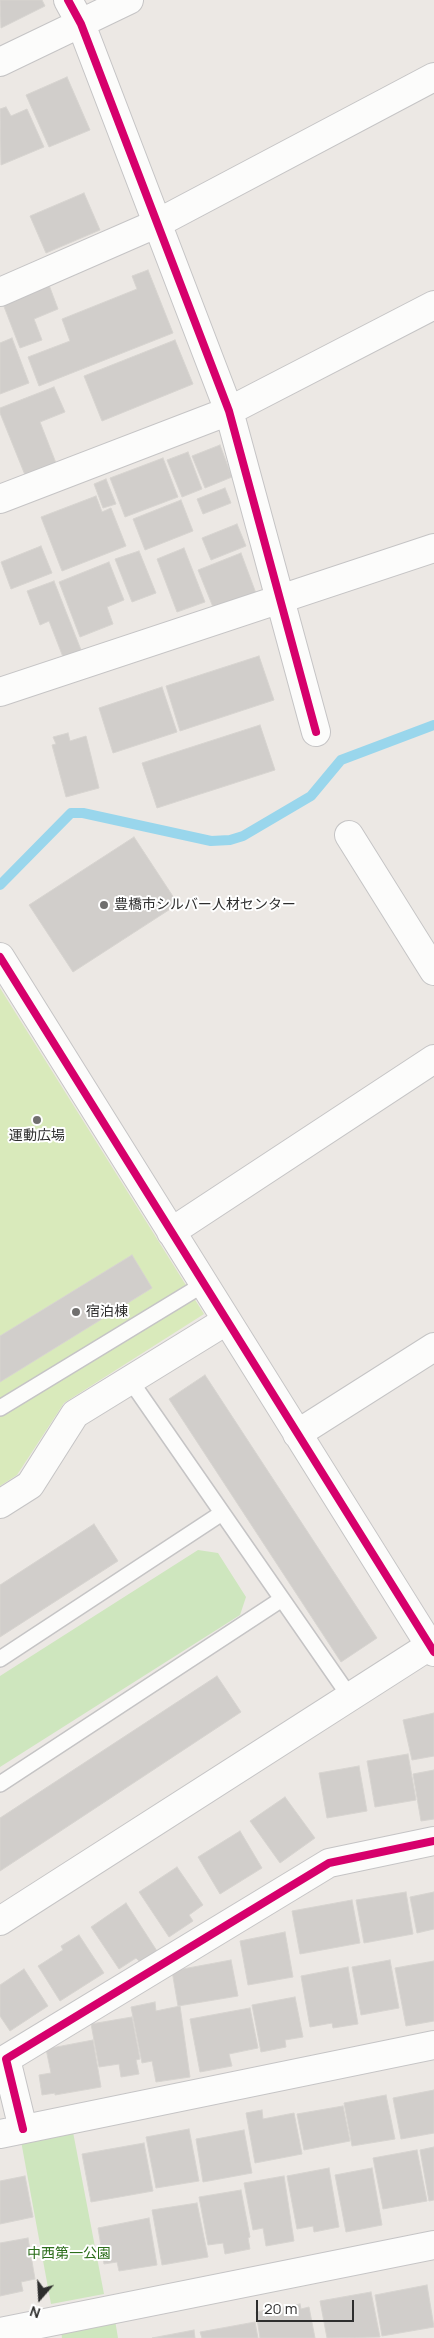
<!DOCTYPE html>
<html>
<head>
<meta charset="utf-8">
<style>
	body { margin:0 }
	#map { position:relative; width:434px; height:2338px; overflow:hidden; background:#ece8e4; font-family:Manrope,sans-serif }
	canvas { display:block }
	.north { position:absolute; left:15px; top:2273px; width:50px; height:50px; -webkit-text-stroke:4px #fff; paint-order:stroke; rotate:199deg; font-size:14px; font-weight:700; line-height:20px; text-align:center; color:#2e2e2e }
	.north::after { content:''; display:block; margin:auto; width:18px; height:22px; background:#2e2e2e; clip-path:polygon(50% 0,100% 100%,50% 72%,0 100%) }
	.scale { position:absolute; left:256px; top:2300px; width:98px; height:22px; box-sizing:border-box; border:2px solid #2e2e2e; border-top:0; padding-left:6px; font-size:15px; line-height:18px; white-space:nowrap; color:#2e2e2e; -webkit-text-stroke:4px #fff; paint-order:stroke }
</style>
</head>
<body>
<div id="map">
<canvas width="434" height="2338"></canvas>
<div class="north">N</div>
<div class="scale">20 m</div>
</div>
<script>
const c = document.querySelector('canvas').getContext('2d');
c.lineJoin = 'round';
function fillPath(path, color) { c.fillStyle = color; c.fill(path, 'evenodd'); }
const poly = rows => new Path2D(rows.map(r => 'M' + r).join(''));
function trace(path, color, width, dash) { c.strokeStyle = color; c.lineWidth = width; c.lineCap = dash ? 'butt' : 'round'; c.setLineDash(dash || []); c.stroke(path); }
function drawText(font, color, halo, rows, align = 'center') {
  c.font = font + ' Manrope,"Noto Sans JP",sans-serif'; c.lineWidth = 4; c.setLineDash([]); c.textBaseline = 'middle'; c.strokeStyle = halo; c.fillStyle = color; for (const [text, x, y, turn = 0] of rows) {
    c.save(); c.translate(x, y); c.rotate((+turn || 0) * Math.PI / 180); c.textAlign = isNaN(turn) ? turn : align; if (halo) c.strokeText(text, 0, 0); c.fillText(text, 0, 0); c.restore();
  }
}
fillPath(poly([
	[198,1550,218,1553,246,1597,240,1615,0,1767,0,1676],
	[73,2132,104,2294,51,2304,21,2141],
	[115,2320,118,2338,62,2338,61,2330]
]), '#cee6be');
fillPath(poly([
	[0,988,204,1314,64,1403,17,1475,0,1486]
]), '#d9eabb');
trace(poly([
	[0,885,71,813,83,813,211,841,230,840,243,836,311,796,341,760,434,725]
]), '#99d6ec', 10);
const building = poly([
	[0,0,42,0,45,6,1,28,0,0],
	[67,77,90,130,49,147,26,95,67,77],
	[6,107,11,116,27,109,44,147,1,165,0,109,6,107],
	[84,193,100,230,46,253,30,216,84,193],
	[148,270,173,333,39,386,28,357,70,341,62,319,137,289,132,276,148,270],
	[49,285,58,309,34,319,42,340,20,348,3,304,49,285],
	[12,338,29,383,0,394,0,343,12,338],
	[175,340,193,384,102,421,84,376,175,340],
	[54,387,65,412,40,422,56,463,25,475,0,413,0,408,54,387],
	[220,445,232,477,205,488,192,456,220,445],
	[188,452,202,489,182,497,167,460,188,452],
	[163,458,178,497,125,517,110,478,163,458],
	[106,479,116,504,103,508,94,484,106,479],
	[225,488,231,503,203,514,197,499,225,488],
	[96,496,102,512,111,508,126,546,62,571,41,517,96,496],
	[181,500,193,531,145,550,133,519,181,500],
	[237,524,246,546,211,560,202,538,237,524],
	[41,546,52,573,11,589,1,562,41,546],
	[184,548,205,602,177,612,157,559,184,548],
	[139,551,156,593,132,602,115,559,139,551],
	[241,553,257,596,215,612,198,570,241,553],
	[109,562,124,600,107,607,113,624,80,637,59,582,109,562],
	[54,581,81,650,63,657,49,621,40,625,27,591,54,581],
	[259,656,274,700,180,731,166,686,259,656],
	[162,687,177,732,113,753,99,708,162,687],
	[260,725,275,770,157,808,142,763,260,725],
	[68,733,70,741,86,736,99,788,66,797,52,745,56,744,53,737,68,733],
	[134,837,178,904,73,972,29,905,134,837],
	[132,1255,152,1288,0,1382,0,1336,132,1255],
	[205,1375,377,1638,341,1662,169,1399,205,1375],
	[94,1524,118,1561,0,1637,0,1585,94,1524],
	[217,1676,241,1712,0,1871,0,1818,217,1676],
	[434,1713,434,1756,412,1760,403,1720,434,1713],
	[408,1754,416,1800,375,1807,367,1761,408,1754],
	[359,1766,367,1811,327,1818,319,1773,359,1766],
	[434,1770,434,1819,421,1821,413,1774,434,1770],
	[285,1797,315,1838,280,1863,250,1821,285,1797],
	[240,1831,262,1868,220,1894,198,1857,240,1831],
	[177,1867,203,1905,189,1915,193,1921,169,1937,139,1892,177,1867],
	[406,1892,413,1934,364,1943,356,1900,406,1892],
	[434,1892,434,1929,417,1933,410,1897,434,1892],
	[352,1900,360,1943,300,1954,292,1911,352,1900],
	[126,1903,157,1951,140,1962,136,1958,119,1969,91,1927,126,1903],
	[285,1932,293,1977,248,1985,240,1941,285,1932],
	[79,1935,104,1973,60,2001,38,1966,63,1950,61,1946,79,1935],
	[231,1960,238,1996,178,2006,172,1971,231,1960],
	[390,1960,399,2008,361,2015,352,1967,390,1960],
	[434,1961,434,2021,406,2026,395,1968,434,1961],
	[348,1967,358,2024,333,2028,332,2023,310,2027,301,1976,348,1967],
	[24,1969,48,2006,10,2031,0,2016,0,1985,24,1969],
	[295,1997,303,2037,285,2040,286,2047,261,2052,252,2005,295,1997],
	[155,2002,156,2011,180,2006,190,2077,156,2082,152,2061,142,2063,131,2007,155,2002],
	[250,2008,258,2048,229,2054,232,2066,200,2072,190,2019,250,2008],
	[132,2017,140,2059,136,2060,139,2074,121,2077,119,2064,99,2067,91,2024,132,2017],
	[93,2040,101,2087,55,2095,55,2093,42,2095,39,2075,51,2073,46,2049,93,2040],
	[434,2090,434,2133,401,2139,393,2098,434,2090],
	[386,2095,395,2139,352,2146,344,2103,386,2095],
	[343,2106,350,2141,304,2150,297,2114,343,2106],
	[262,2110,263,2119,294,2113,302,2154,255,2163,246,2113,262,2110],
	[189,2129,199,2181,156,2188,146,2137,189,2129],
	[244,2130,252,2173,203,2182,196,2139,244,2130],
	[144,2143,153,2191,91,2202,82,2154,144,2143],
	[434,2147,434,2200,429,2201,420,2150,434,2147],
	[417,2150,427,2201,383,2209,373,2158,417,2150],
	[329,2168,339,2227,314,2232,313,2226,297,2229,287,2176,329,2168],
	[372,2168,382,2225,346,2232,335,2175,372,2168],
	[25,2176,33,2217,0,2224,0,2181,25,2176],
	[284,2176,294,2241,266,2246,263,2228,253,2230,244,2183,284,2176],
	[241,2190,250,2237,248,2238,250,2249,225,2254,223,2243,208,2245,199,2197,241,2190],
	[197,2203,208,2257,162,2265,152,2210,197,2203],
	[149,2218,157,2265,119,2271,117,2262,104,2264,98,2228,149,2218],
	[28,2238,35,2279,21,2282,23,2291,0,2296,0,2243,28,2238],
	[427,2285,434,2327,382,2336,375,2295,427,2285],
	[371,2292,380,2337,327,2338,320,2301,371,2292],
	[300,2304,301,2309,309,2307,315,2338,260,2338,256,2312,300,2304],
	[255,2322,258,2338,202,2338,200,2332,255,2322],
	[194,2330,195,2338,152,2338,194,2330]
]);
fillPath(building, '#d1cecb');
trace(building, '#d7d4d0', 1);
const lane = poly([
	[130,1380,350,1697],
	[0,1408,204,1284],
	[0,1659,222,1513],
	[0,1784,282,1599]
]);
const street = poly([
	[68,0,81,24,229,411,316,732],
	[0,62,129,0],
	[0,292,158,223,434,77],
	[0,499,229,411,434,305],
	[0,692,434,548],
	[349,835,434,971],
	[0,957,434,1652],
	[171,1232,434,1059],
	[297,1434,434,1347],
	[0,1504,30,1485,75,1414,226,1321],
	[23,2129,6,2059,329,1863,434,1841],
	[0,2134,434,2045],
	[0,2332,434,2245]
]);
const secondary = poly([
	[0,1921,434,1643]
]);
trace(lane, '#c5c4c5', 18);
trace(street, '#c5c4c5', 30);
trace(secondary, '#c5c4c5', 30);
trace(lane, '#fcfcfb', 15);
trace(street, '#fcfcfb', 28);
trace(secondary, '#fcfcfb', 28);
trace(poly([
	[68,0,81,24,229,411,316,732],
	[0,957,434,1652],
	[23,2129,6,2059,329,1863,434,1841]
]), '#d6006c', 8);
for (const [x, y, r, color] of [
	[104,905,5,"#706f6e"],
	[37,1120,5,"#706f6e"],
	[76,1312,5,"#706f6e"]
]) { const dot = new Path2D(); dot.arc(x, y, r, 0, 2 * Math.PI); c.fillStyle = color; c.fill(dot); trace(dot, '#fff', 2); }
drawText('14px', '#2e2e2e', '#fff', [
	["豊橋市シルバー人材センター",114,905],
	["運動広場",37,1136,"center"],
	["宿泊棟",86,1312]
], 'left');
drawText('14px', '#2c6e1b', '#fff', [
	["中西第一公園",69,2254]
]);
</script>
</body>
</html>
